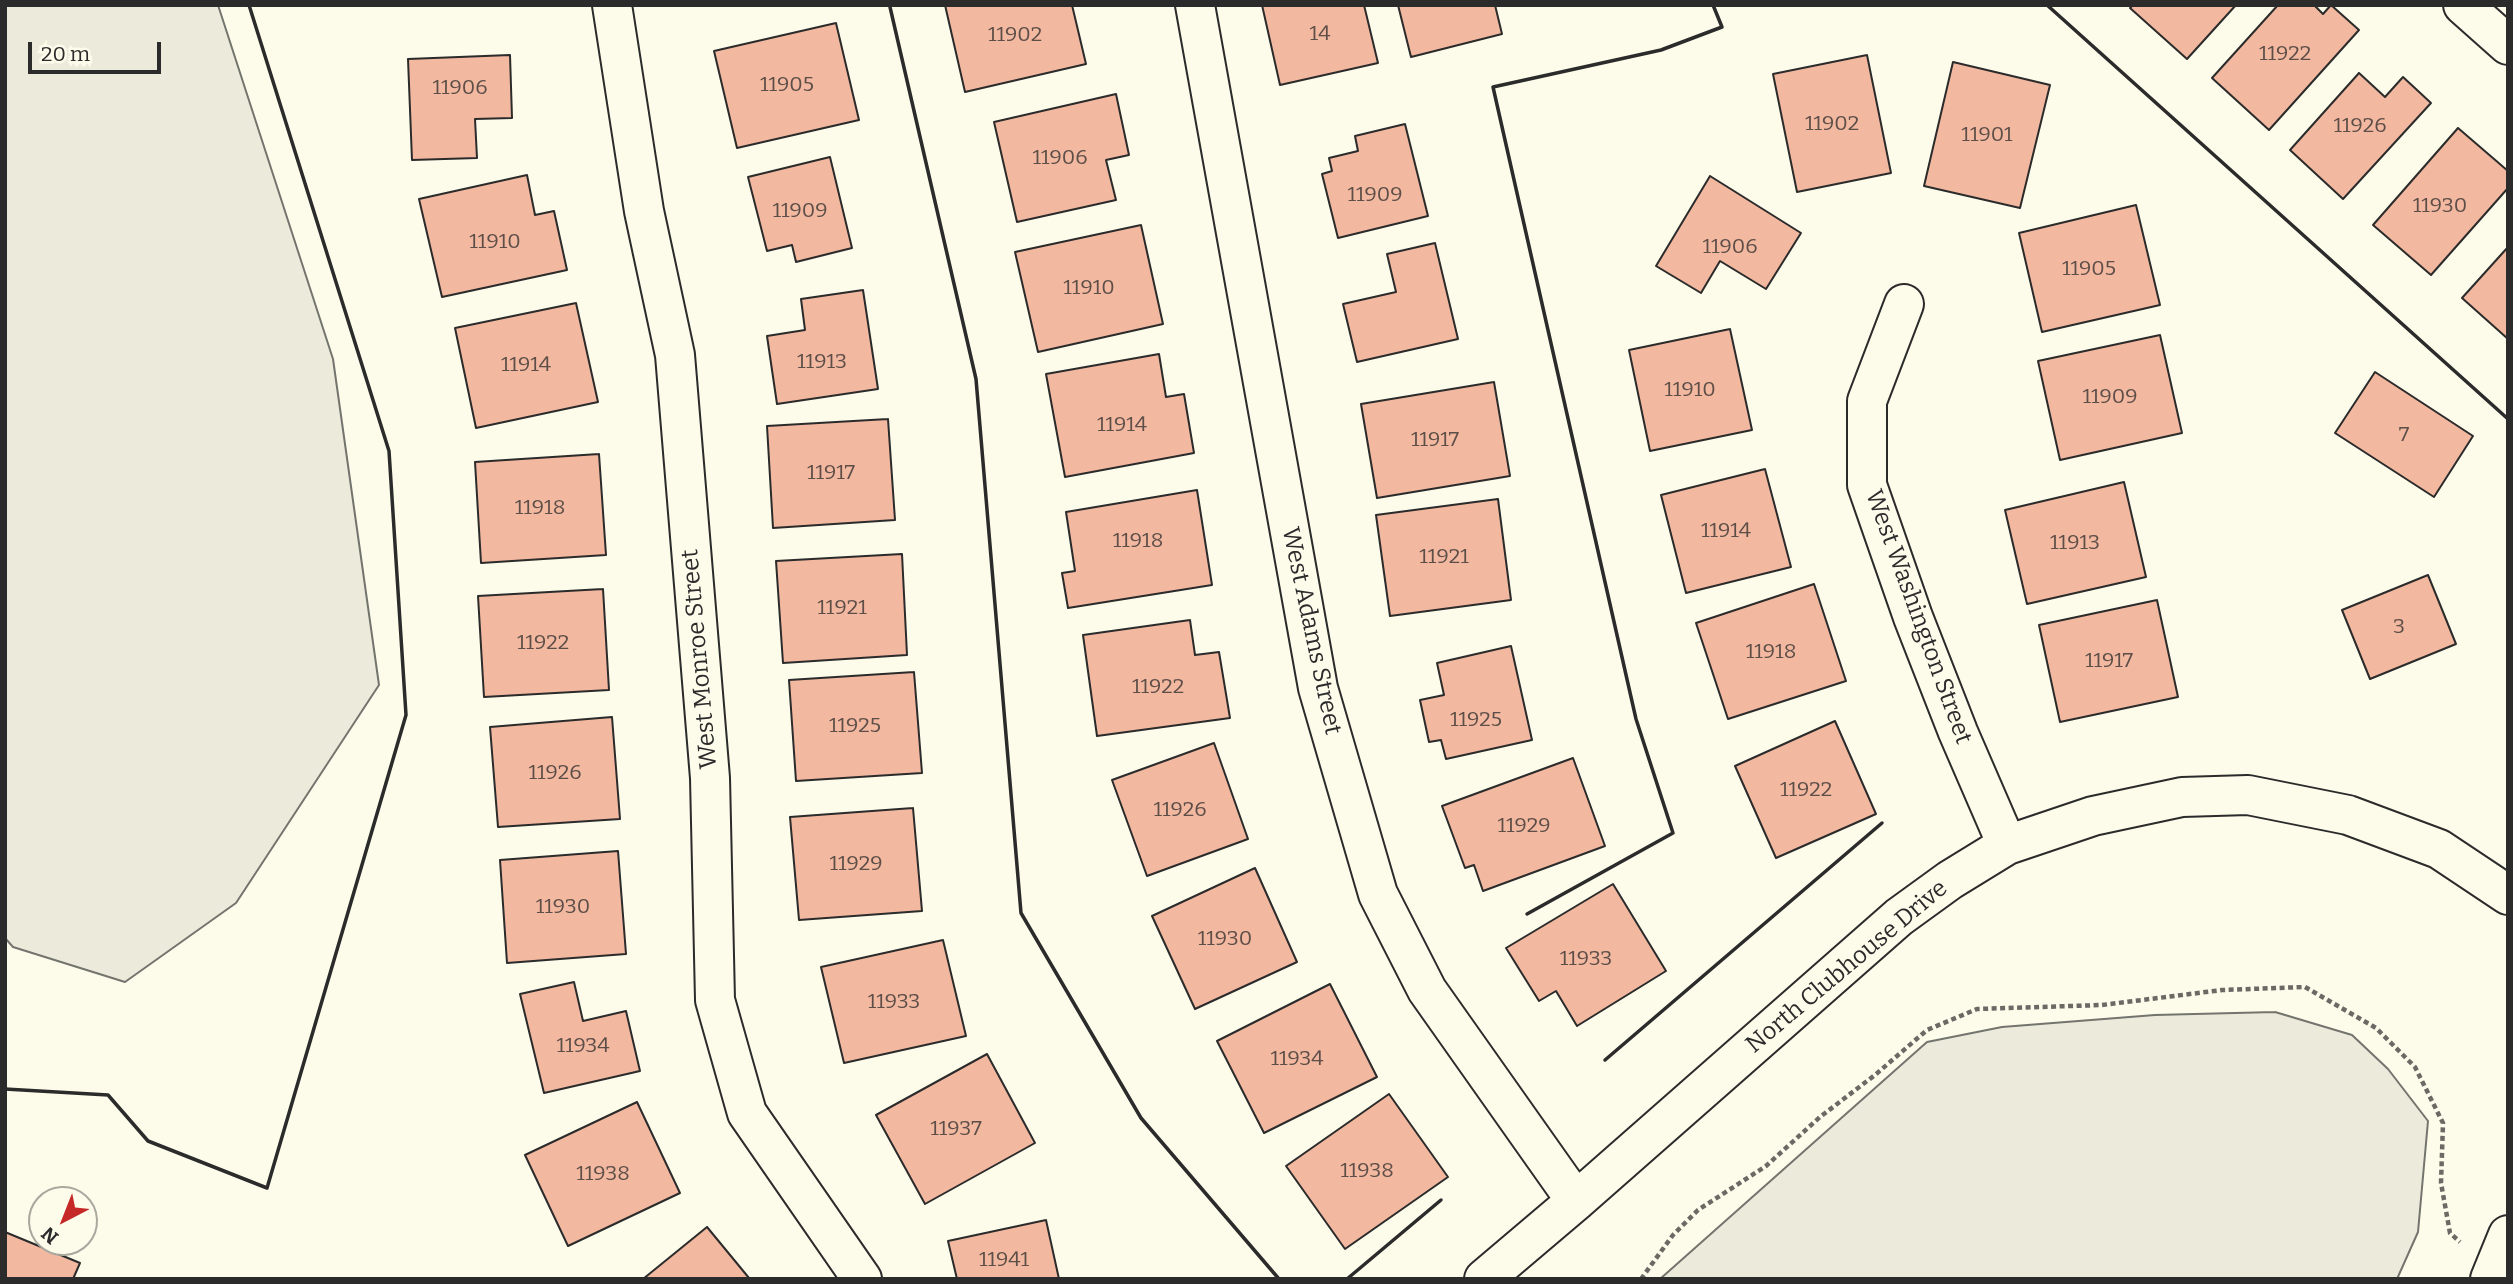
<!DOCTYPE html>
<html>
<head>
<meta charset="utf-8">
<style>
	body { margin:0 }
	#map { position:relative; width:2513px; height:1284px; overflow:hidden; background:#fdfbea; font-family:Bitter,serif }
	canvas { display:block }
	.frame { position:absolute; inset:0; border:7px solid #2b2b2b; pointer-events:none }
	.north { position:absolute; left:28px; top:1186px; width:70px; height:70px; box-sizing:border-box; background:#fdfbea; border:2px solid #a9a89e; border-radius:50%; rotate:222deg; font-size:19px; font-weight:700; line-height:28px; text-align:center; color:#2b2b2b }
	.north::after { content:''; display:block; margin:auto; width:24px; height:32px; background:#c62828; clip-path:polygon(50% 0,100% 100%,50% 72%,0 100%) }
	.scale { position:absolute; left:28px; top:42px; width:133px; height:32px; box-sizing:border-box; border:4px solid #2b2b2b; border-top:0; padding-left:9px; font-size:21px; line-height:24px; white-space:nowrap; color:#2b2b2b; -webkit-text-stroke:5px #fdfbea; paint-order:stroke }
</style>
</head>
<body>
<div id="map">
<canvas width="2513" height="1284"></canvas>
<div class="frame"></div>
<div class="north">N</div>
<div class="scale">20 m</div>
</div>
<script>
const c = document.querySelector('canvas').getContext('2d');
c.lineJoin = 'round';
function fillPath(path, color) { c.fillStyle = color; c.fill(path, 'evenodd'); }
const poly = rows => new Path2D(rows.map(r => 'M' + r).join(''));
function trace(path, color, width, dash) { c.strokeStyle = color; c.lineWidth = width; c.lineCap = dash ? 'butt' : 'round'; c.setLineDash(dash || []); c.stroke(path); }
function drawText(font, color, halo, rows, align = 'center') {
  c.font = font + ' Bitter,serif'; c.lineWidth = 5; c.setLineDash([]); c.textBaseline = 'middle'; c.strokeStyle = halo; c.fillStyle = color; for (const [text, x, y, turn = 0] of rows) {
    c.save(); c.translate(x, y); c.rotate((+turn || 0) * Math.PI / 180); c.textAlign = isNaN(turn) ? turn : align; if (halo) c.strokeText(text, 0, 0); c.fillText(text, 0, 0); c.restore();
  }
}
const green = poly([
	[5,5,218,5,333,359,379,685,236,903,125,982,13,947,5,938,5,5],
	[2275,1012,2352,1035,2388,1069,2428,1121,2418,1232,2397,1279,1660,1279,1927,1042,2002,1027,2155,1015,2275,1012]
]);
fillPath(green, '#ecebdb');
trace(green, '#74746e', 2);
const building = poly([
	[945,5,1072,5,1086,64,965,92,945,5],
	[1262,5,1364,5,1378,63,1280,85,1262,5],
	[1398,5,1495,5,1502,34,1411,57,1398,5],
	[2133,5,2236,5,2187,59,2130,8,2133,5],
	[2278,5,2314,5,2323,14,2331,5,2359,30,2269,130,2212,78,2278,5],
	[836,23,859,120,737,148,714,51,836,23],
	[510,55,512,118,475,119,477,158,412,160,408,59,510,55],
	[1867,55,1891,173,1797,192,1773,74,1867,55],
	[1953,62,2050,85,2020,208,1924,186,1953,62],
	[2359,73,2385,97,2403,77,2431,103,2343,199,2290,150,2359,73],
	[1116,94,1129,155,1106,160,1116,200,1017,222,994,122,1116,94],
	[1405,124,1428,216,1338,238,1322,174,1332,171,1329,158,1358,151,1355,136,1405,124],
	[2458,128,2508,171,2508,188,2431,275,2373,225,2458,128],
	[830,157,852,248,796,262,792,245,767,251,748,177,830,157],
	[527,175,535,215,554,211,567,270,442,297,419,199,527,175],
	[1710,176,1801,233,1766,289,1720,261,1701,293,1656,266,1710,176],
	[2136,205,2160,305,2042,332,2019,233,2136,205],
	[1141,225,1163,324,1038,352,1015,252,1141,225],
	[1435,243,1458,339,1357,362,1343,304,1396,292,1387,254,1435,243],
	[2508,247,2508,339,2462,298,2508,247],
	[863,290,878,389,777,404,767,336,805,330,801,299,863,290],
	[576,303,598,402,476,428,455,328,576,303],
	[1730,329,1752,430,1650,451,1629,350,1730,329],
	[2160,335,2182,433,2060,460,2038,361,2160,335],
	[1159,354,1166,397,1184,394,1194,453,1065,477,1046,374,1159,354],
	[2375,372,2473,436,2434,497,2335,433,2375,372],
	[1494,382,1510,476,1377,498,1361,404,1494,382],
	[888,419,895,520,773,528,767,426,888,419],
	[599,454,606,555,481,563,475,462,599,454],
	[1765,469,1791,567,1686,593,1661,495,1765,469],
	[2124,482,2146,577,2027,604,2005,510,2124,482],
	[1197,490,1212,585,1068,608,1062,573,1075,571,1066,512,1197,490],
	[1498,499,1511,600,1390,616,1376,515,1498,499],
	[902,554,907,655,783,663,776,561,902,554],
	[2428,575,2456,644,2370,679,2342,610,2428,575],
	[1814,584,1846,681,1728,719,1696,623,1814,584],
	[603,589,609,690,484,697,478,596,603,589],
	[2157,600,2178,697,2060,722,2039,625,2157,600],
	[1190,620,1195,655,1219,652,1230,718,1097,736,1083,635,1190,620],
	[1511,646,1532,740,1446,759,1441,740,1429,742,1420,700,1444,695,1437,663,1511,646],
	[914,672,922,773,796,781,789,680,914,672],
	[612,717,620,819,498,827,490,727,612,717],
	[1835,721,1876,814,1776,858,1735,766,1835,721],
	[1214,743,1248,839,1147,876,1112,780,1214,743],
	[1573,758,1605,846,1483,891,1474,865,1465,868,1442,806,1573,758],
	[913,808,922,911,799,920,790,817,913,808],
	[618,851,626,954,507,963,500,860,618,851],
	[1255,868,1297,962,1195,1009,1152,916,1255,868],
	[1613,884,1666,971,1577,1026,1556,991,1539,1001,1506,948,1613,884],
	[943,940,966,1036,844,1063,821,967,943,940],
	[574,982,583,1021,626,1011,640,1071,544,1093,520,994,574,982],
	[1330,984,1377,1077,1264,1133,1217,1041,1330,984],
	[987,1054,1035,1143,925,1204,876,1115,987,1054],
	[1389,1094,1448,1177,1345,1249,1286,1166,1389,1094],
	[637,1102,680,1193,568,1246,525,1155,637,1102],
	[1046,1220,1059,1279,957,1279,948,1241,1046,1220],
	[707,1227,749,1278,747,1279,643,1279,707,1227],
	[5,1232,80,1263,73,1279,5,1279,5,1232]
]);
fillPath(building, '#f2b8a0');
trace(building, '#2b2b2b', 2);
const minor = poly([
	[612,5,644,211,675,355,710,778,715,1000,747,1113,862,1279],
	[1195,5,1318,688,1378,894,1427,990,1576,1201],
	[2463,5,2508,45],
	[1904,304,1867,401,1867,485,1913,617,1958,732,2007,845],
	[1484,1279,1576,1201,1899,917,1950,880,2007,845,2093,816,2182,797,2248,795,2348,815,2439,849,2508,895],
	[2490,1279,2508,1235]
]);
trace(minor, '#2b2b2b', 42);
trace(poly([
	[1641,1279,1673,1235,1698,1210,1766,1166,1820,1117,1875,1075,1927,1030,1977,1009,2102,1005,2222,990,2305,987,2376,1028,2415,1067,2443,1123,2441,1183,2450,1233,2460,1242]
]), '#6a6964', 4.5, [5, 3.5]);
trace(minor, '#fdfbea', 38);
trace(poly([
	[2047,5,2508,419],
	[890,7,976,379,1021,913,1141,1118,1279,1279],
	[1527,914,1673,833,1636,719,1493,87,1661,50,1722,27,1713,5],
	[1605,1060,1882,823],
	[5,1089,108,1095,148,1141,267,1188,406,715,389,451,249,5],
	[1347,1279,1441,1200]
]), '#2b2b2b', 3.5);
drawText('21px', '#5d4e48', null, [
	["14",1320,34],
	["11902",1015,35],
	["11922",2285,54],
	["11905",787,85],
	["11906",460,88],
	["11902",1832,124],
	["11926",2360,126],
	["11901",1987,135],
	["11906",1060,158],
	["11909",1375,195],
	["11930",2440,206],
	["11909",800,211],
	["11910",495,242],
	["11906",1730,247],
	["11905",2089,269],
	["11910",1089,288],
	["11913",822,362],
	["11914",526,365],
	["11910",1690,390],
	["11909",2110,397],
	["11914",1122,425],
	["7",2404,435],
	["11917",1435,440],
	["11917",831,473],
	["11918",540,508],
	["11914",1726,531],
	["11918",1138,541],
	["11913",2075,543],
	["11921",1444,557],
	["11921",842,608],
	["3",2399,627],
	["11922",543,643],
	["11918",1771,652],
	["11917",2109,661],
	["11922",1158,687],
	["11925",1476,720],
	["11925",855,726],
	["11926",555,773],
	["11922",1806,790],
	["11926",1180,810],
	["11929",1524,826],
	["11929",856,864],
	["11930",563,907],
	["11930",1225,939],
	["11933",1586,959],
	["11933",894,1002],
	["11934",583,1046],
	["11934",1297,1059],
	["11937",956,1129],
	["11938",1367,1171],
	["11938",603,1174],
	["11941",1004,1260]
]);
drawText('24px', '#2b2b2b', '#fdfbea', [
	["West Washington Street",1918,617,70],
	["West Adams Street",1311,631,78],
	["West Monroe Street",700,659,-95],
	["North Clubhouse Drive",1847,967,-40]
]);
</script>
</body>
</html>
